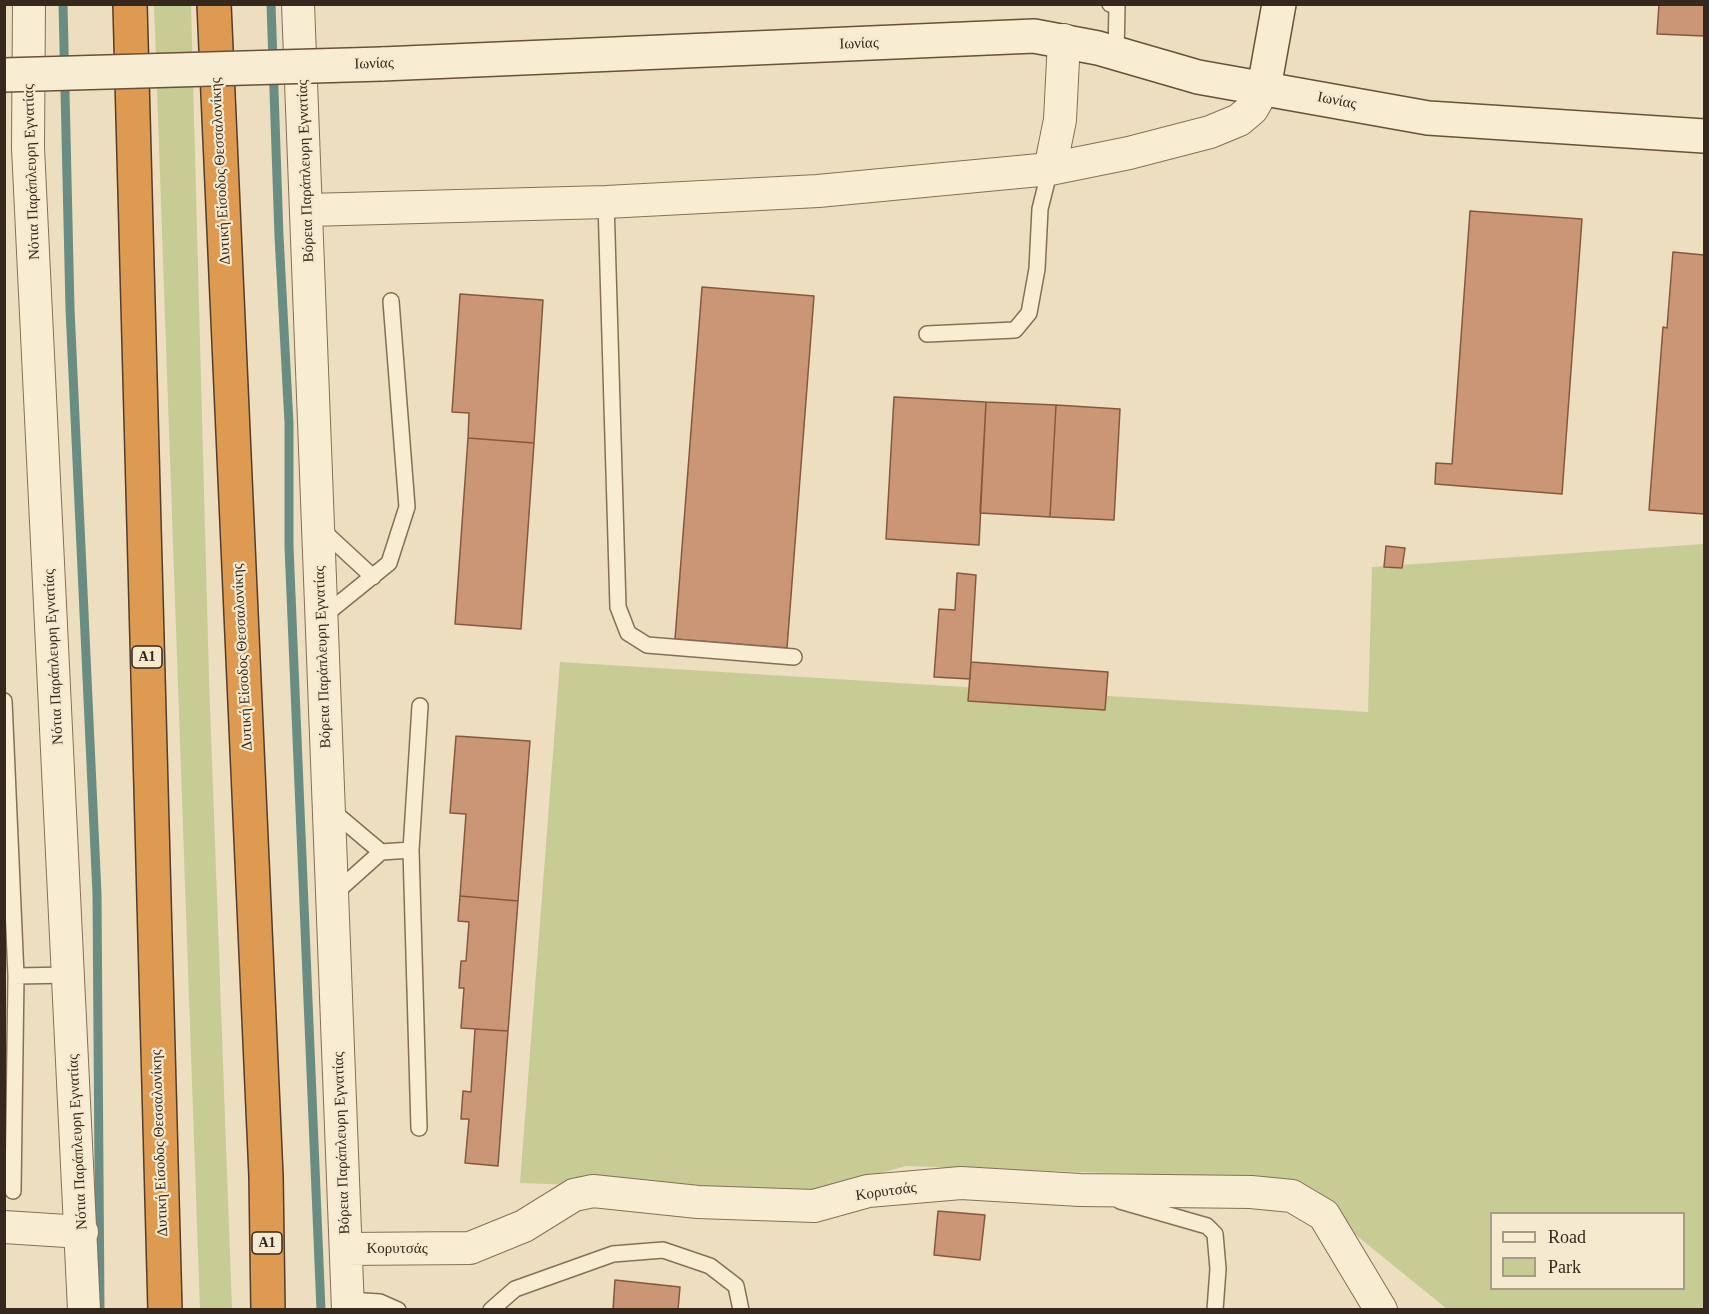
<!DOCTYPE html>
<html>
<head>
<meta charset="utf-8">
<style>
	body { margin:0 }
	#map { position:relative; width:1709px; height:1314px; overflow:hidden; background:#eddec0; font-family:Georgia,serif }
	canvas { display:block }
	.frame { position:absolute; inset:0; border:6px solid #36281c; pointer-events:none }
	.legend { position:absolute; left:1490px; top:1212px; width:195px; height:78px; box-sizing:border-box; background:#f5e9cf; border:2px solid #a99c87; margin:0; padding:8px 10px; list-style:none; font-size:18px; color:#36281c }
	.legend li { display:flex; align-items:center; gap:12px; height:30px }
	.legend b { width:30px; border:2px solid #a99c87 }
</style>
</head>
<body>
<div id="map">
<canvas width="1709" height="1314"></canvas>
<div class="frame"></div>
<ul class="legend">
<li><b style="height:8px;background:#f8ecd3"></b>Road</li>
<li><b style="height:16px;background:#c7cb94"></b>Park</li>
</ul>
</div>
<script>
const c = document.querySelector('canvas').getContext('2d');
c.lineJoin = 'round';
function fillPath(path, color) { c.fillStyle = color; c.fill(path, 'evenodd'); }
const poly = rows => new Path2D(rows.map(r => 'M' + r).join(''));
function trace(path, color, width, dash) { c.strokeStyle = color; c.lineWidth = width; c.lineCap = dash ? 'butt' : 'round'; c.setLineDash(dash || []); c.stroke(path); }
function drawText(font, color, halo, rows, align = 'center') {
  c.font = font + ' Georgia,serif'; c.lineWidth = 4.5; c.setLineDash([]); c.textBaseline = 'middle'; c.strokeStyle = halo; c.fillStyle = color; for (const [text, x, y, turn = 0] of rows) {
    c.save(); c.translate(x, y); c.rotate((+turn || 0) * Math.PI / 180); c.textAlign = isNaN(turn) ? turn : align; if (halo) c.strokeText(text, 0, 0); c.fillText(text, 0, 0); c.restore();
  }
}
fillPath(poly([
	[154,5,191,5,209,679,232,1309,200,1309],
	[1704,544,1704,1309,1447,1309,1287,1179,906,1166,808,1193,520,1183,560,662,1368,712,1372,567],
	[1492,1214,1684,1214,1684,1288,1492,1288]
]), '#c7cb94');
trace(poly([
	[63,4,70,309,97,894,100,1310],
	[271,4,279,236,289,423,289,547,321,1310]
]), '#6a8d83', 9);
const building = poly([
	[1659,4,1704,4,1704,36,1657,34,1659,4],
	[1470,211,1582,219,1562,494,1435,484,1436,463,1452,464,1470,211],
	[1673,252,1704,255,1704,514,1649,510,1663,327,1667,328,1673,252],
	[702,287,814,296,787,648,675,639,702,287],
	[460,294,543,300,534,443,468,438,469,413,452,412,460,294],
	[894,397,986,402,979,545,886,539,894,397],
	[986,402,1056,405,1050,517,980,513,986,402],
	[1056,405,1120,409,1114,520,1050,517,1056,405],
	[468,438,534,443,521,629,455,624,468,438],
	[1386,546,1405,548,1402,568,1384,567,1386,546],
	[957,573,976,575,970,679,934,677,939,609,955,610,957,573],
	[971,662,1108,672,1105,710,968,701,971,662],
	[456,736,530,741,518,901,460,896,466,814,450,813,456,736],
	[460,896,518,901,508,1031,461,1028,464,988,459,988,461,961,466,961,469,922,458,921,460,896],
	[475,1029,508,1031,498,1166,465,1163,469,1119,461,1119,463,1091,471,1092,475,1029],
	[938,1211,985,1215,980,1260,934,1255,938,1211],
	[615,1280,680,1287,678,1310,613,1310,615,1280]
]);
fillPath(building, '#cb9676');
trace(building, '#85583e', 1.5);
const lane = poly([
	[1110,4,1117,6,1116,54],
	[606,202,618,607,628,633,647,645,794,657],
	[927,334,1015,330,1029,313,1037,269,1040,209,1050,169],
	[321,529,373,577],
	[321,618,389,563,407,507,391,301],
	[4,701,16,976,13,1191],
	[330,809,381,852,333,895],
	[411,850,420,706],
	[381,852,411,850,419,1128],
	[16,976,70,975],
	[1120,1201,1207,1226,1215,1234,1218,1269,1215,1310],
	[348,1300,380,1302,398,1310],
	[491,1310,515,1289,613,1254,663,1250,710,1266,736,1286,741,1310]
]);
const street = poly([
	[29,4,28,148,84,1310],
	[298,4,348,1310],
	[1050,169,1060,120,1064,40],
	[308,210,606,202,818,191,1050,169,1129,153,1210,132,1239,120,1252,109,1264,88],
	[4,1227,82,1232],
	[346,1249,470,1248,524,1226,574,1195,593,1191,698,1202,814,1206,868,1191,961,1183,1080,1190,1251,1192,1292,1196,1324,1215,1381,1310]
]);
const secondary = poly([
	[382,64,1034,36,1098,48,1198,77,1428,118,1704,136],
	[1264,88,1279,4]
]);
const highway = poly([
	[130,4,165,1310],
	[214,4,266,1176,268,1310]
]);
trace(lane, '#866f58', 18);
trace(street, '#866f58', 34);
trace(secondary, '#68503b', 36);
trace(highway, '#533d2d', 36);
trace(lane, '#f8ecd3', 15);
trace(street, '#f8ecd3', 32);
trace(secondary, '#f8ecd3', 33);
trace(highway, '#dd9a50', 33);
const secondaryBridge = poly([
	[4,75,382,64]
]);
trace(secondaryBridge, '#68503b', 36, []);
trace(secondaryBridge, '#f8ecd3', 33);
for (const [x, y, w] of [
	[147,657,30],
	[267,1243,30]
]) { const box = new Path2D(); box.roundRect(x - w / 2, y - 11, w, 22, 4.5); c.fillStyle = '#f5e9cf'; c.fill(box); trace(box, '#36281c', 1.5); }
drawText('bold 14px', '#36281c', null, [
	["Α1",147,657],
	["Α1",267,1243]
]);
drawText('15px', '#36281c', '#f5e9cf', [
	["Ιωνίας",859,44,-2],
	["Ιωνίας",374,64,-2],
	["Ιωνίας",1337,101,11],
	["Δυτική Είσοδος Θεσσαλονίκης",221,171,-93],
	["Βόρεια Παράπλευρη Εγνατίας",306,171,-92],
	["Νότια Παράπλευρη Εγνατίας",32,172,-92],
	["Νότια Παράπλευρη Εγνατίας",54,657,-93],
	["Δυτική Είσοδος Θεσσαλονίκης",243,657,-93],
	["Βόρεια Παράπλευρη Εγνατίας",323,657,-92],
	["Νότια Παράπλευρη Εγνατίας",78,1142,-93],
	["Δυτική Είσοδος Θεσσαλονίκης",160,1143,-92],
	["Βόρεια Παράπλευρη Εγνατίας",342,1143,-92],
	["Κορυτσάς",886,1192,-8],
	["Κορυτσάς",397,1249]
]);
</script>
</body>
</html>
